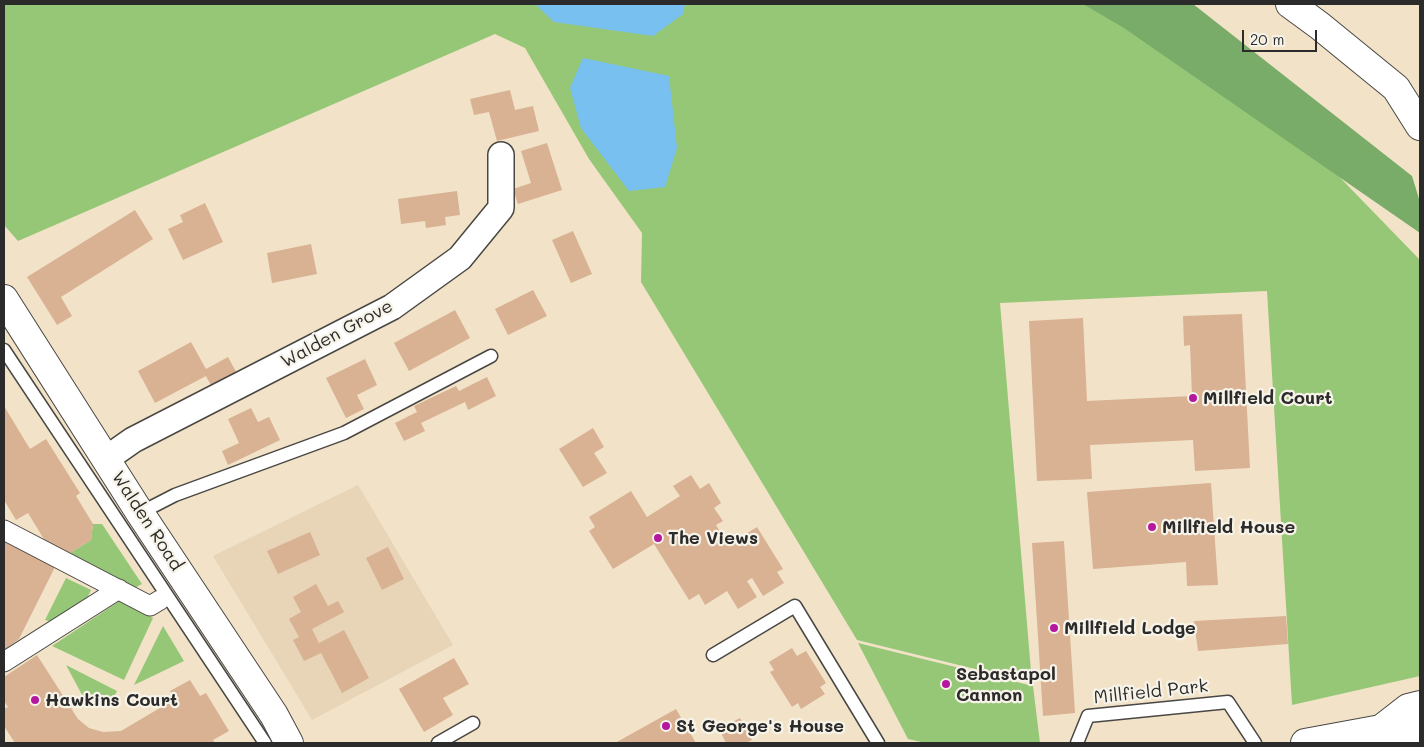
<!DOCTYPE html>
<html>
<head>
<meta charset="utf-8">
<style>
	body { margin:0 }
	#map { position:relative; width:1424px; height:747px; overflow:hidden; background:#f2e3c8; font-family:Mali,sans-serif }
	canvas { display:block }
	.frame { position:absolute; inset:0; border:5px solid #2b2b2b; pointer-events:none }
	.scale { position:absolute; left:1242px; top:30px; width:75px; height:22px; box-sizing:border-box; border:2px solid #2b2b2b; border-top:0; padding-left:6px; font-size:15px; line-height:18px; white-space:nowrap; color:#2b2b2b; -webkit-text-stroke:4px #f7f3e8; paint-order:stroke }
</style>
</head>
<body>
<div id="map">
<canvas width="1424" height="747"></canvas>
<div class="frame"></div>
<div class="scale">20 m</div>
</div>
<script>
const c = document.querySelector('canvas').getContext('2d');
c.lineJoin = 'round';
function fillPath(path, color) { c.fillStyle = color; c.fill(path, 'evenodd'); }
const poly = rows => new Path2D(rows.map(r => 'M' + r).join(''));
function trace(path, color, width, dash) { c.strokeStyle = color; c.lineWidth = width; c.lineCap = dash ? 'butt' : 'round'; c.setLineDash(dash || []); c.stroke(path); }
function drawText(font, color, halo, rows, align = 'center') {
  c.font = font + ' Mali,sans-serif'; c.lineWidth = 4.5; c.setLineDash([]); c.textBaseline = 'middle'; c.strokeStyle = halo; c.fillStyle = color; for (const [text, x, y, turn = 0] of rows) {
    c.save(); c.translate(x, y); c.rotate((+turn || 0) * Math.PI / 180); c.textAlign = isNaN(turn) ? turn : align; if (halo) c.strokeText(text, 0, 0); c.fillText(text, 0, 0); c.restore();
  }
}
fillPath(poly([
	[358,485,453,645,312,720,213,556]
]), '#e8d4b7');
fillPath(poly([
	[4,4,1161,4,1193,26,1420,260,1420,676,1292,705,1267,291,1000,303,1032,683,857,640,641,282,642,233,589,159,525,48,495,34,18,241,4,225],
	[93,524,102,524,142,584,131,590,70,553,91,540],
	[66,578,91,590,86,600,52,622,45,620],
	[121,600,153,618,124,680,52,646],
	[163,626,184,661,134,685],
	[858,643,1033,686,1040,743,926,743,908,739],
	[66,665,117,691,109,707,87,704]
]), '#95c777');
fillPath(poly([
	[1083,4,1193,4,1412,176,1420,202,1420,233,1124,28]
]), '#78ac68');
fillPath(poly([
	[535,4,685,4,683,14,653,36,554,22],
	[583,58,669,76,677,148,665,187,629,191,581,128,570,88]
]), '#77c0f0');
fillPath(poly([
	[510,90,515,110,533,106,539,131,497,141,489,112,474,115,470,99],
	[547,143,562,190,518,204,513,189,531,183,521,151],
	[457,191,460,215,445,217,446,225,426,228,425,221,401,224,398,199],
	[205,203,223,242,183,260,168,229,183,222,180,215],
	[135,210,153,239,61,297,72,316,57,325,27,277],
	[573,231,592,274,571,283,552,240],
	[311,244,317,274,272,283,267,253],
	[533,290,547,316,508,335,495,309],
	[455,310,470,338,409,371,394,343],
	[1242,314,1250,468,1195,471,1193,440,1090,445,1092,479,1037,481,1029,321,1083,318,1087,401,1192,396,1190,345,1184,346,1183,316],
	[191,342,206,369,228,357,239,377,214,391,206,376,155,403,138,371],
	[365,359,377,385,357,395,364,409,346,418,326,378],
	[487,377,496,396,468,410,465,402,421,423,425,431,404,441,395,423,417,412,414,406,456,386,459,391],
	[4,406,30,449,46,439,80,493,76,496,93,524,91,540,70,553,45,541,28,513,16,520,4,500],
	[251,408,258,422,269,417,280,440,228,465,222,451,239,443,228,419],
	[593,428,604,447,594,453,607,473,583,487,559,449],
	[691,475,700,489,709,483,721,503,714,508,723,521,716,525,728,545,757,527,783,569,777,572,784,583,763,596,752,578,747,581,757,597,738,609,727,591,705,605,699,594,689,600,654,544,613,569,589,531,595,527,589,517,631,491,647,517,680,496,673,486],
	[1211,483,1218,585,1187,586,1186,562,1093,569,1087,492],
	[310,532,320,555,278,574,267,551],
	[4,540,56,565,19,639,4,650],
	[1064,541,1075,713,1043,716,1032,543],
	[388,547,404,579,382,590,366,558],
	[316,584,328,606,338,601,344,612,312,629,319,643,344,630,369,678,342,693,321,653,304,661,293,640,299,637,289,619,301,612,293,597],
	[1286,616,1288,644,1198,651,1194,621],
	[792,648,797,656,806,651,826,683,820,687,825,694,801,709,798,703,792,707,770,672,774,670,769,662],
	[37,655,78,719,89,728,103,732,121,731,175,699,170,691,190,680,200,696,206,693,229,731,213,740,215,743,15,743,4,726,4,709,8,707,4,701,4,677],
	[454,658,469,684,443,698,453,715,424,732,399,689],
	[676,709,696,743,615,743],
	[740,718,752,740,746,743,726,743,719,729]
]), '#d9b193');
const service = poly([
	[4,350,265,743],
	[140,513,175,495,344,433,491,356],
	[713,655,795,606,878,743],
	[438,743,473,723],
	[1077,743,1088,716,1228,702,1255,743]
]);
const pedestrian = poly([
	[4,530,150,606,160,600],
	[4,662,119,589]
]);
const minor = poly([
	[106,459,133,440,392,307,460,258,501,208,501,155]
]);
const secondary = poly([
	[4,299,140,513,274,715,289,743],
	[1381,729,1408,708,1420,705],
	[1305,743,1381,729,1420,729]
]);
const primary = poly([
	[1290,4,1320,26,1396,88,1420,126]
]);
trace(service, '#494743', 15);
trace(pedestrian, '#494743', 21);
trace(minor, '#494743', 28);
trace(secondary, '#494743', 30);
trace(primary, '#494743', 30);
trace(service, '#fff', 12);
trace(pedestrian, '#fff', 19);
trace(minor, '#fff', 25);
trace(secondary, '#fff', 28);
trace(primary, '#fff', 28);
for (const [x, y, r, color] of [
	[1193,398,5,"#b5179e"],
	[1152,527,5,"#b5179e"],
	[658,538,5,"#b5179e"],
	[1054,628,5,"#b5179e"],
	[946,684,5,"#b5179e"],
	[35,700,5,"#b5179e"],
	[666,726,5,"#b5179e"]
]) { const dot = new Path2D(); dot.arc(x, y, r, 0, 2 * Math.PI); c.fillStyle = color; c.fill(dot); trace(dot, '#f7f3e8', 2); }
drawText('18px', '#2b2b2b', '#f7f3e8', [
	["Walden Grove",337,334,-28],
	["Walden Road",147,521,57],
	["Millfield Park",1151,692,-6]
]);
drawText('bold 18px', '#2b2b2b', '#f7f3e8', [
	["Millfield Court",1203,398],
	["Millfield House",1162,527],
	["The Views",668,538],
	["Millfield Lodge",1064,628],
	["Sebastapol",956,674],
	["Cannon",956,695],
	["Hawkins Court",45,700],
	["St George's House",676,726]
], 'left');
</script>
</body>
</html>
